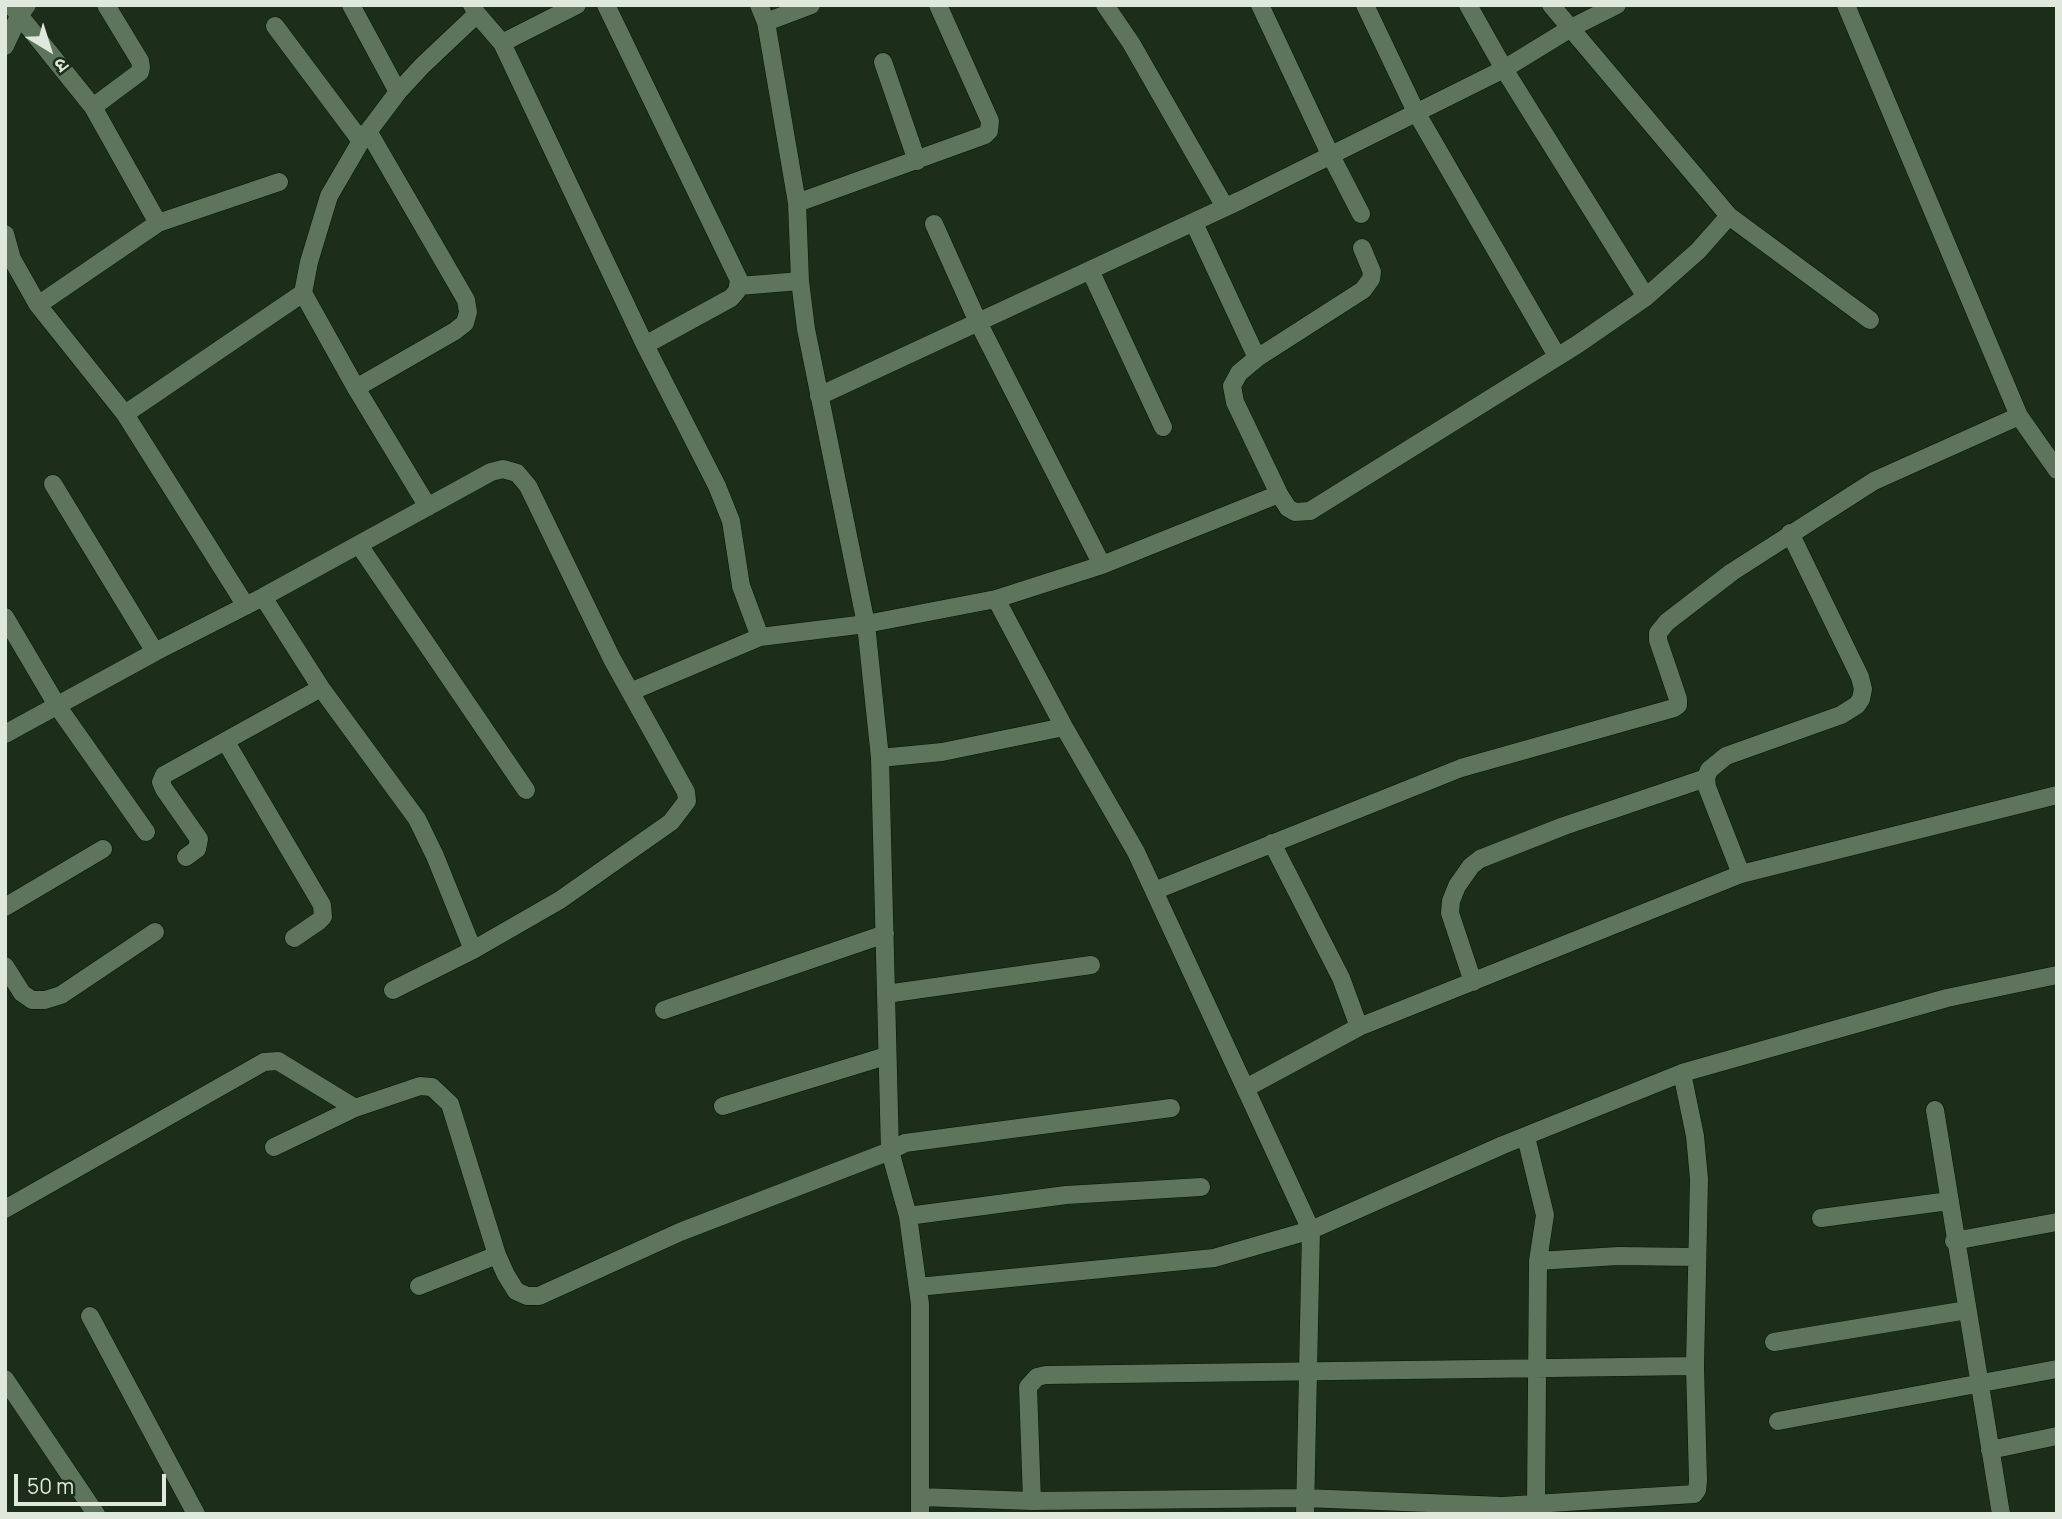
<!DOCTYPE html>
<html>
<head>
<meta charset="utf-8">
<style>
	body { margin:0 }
	#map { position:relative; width:2062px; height:1519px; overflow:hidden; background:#1c2e19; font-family:Manrope,"Noto Sans Devanagari",sans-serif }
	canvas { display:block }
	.frame { position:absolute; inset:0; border:7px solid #dee9db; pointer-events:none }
	.north { position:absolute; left:14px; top:14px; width:70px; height:70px; -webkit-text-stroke:5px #1c2e19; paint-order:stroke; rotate:142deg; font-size:19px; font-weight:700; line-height:28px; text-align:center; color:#dee9db }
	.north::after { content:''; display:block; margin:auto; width:24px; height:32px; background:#dee9db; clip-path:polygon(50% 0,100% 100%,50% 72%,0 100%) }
	.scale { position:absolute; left:14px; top:1474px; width:152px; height:32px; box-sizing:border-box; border:4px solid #dee9db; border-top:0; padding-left:9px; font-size:21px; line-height:24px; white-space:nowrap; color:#dee9db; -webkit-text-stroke:5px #1c2e19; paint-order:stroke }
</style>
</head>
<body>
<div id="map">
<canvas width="2062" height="1519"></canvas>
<div class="frame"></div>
<div class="north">उ</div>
<div class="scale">50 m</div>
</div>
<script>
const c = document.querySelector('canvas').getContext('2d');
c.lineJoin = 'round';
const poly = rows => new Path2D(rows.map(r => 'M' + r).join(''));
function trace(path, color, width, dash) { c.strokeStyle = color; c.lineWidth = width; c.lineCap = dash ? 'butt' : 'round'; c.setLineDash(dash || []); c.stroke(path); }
const minor = poly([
	[11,5,93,107,158,223],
	[351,5,398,92],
	[472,5,477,14,502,43,645,345,717,486,731,521,741,586,760,637],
	[606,5,739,280,737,291,731,298,645,345],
	[759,5,766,22,797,203,800,281,806,329,866,624,880,758,890,1151,908,1216,920,1304,920,1514],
	[1105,5,1131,43,1225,207],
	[1260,5,1329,152,1361,214],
	[1365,5,1416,112,1557,356],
	[1468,5,1504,69,1646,297],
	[1551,5,1729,216,1870,320],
	[1846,5,2019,416,2057,470],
	[766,22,811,5],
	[275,26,361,141],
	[502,43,577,5],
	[5,46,19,16,27,5],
	[883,62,917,161],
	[93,107,140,72,141,67,140,61,106,5],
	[797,203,985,135,989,131,990,121,938,5],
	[1194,223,1257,358],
	[934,224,978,322,1102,565],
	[5,234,12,259,38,305,125,414,246,606],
	[1362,248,1372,272,1371,279,1363,290,1257,358,1239,373,1232,386,1235,402,1279,494,1288,508,1295,512,1310,511,1578,344,1646,297,1698,251,1729,216],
	[1090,270,1163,427],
	[739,286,800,281],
	[303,293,356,388,428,507],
	[38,305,158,223,279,182],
	[356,388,455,331,465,323,468,312,466,300,368,131],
	[819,396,1241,200,1504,69,1571,28,1617,5],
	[125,414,303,293,309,262,329,196,361,141,398,92,422,66,477,14],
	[53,484,155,652],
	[359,545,526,790],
	[263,597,321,688,417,819,435,856,473,950],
	[996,599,1064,727,1136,852,1311,1230,1305,1514],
	[5,617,58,707,146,832],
	[630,692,760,637,866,624,996,599,1102,565,1279,494],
	[5,734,155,652,263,597,491,472,503,469,517,473,528,486,612,659,686,792,687,801,671,822,560,900,473,950,393,990],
	[226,742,322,905,323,917,319,921,294,938],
	[880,758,942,752,1064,727],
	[1272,843,1341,978,1359,1027],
	[186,857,197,849,199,839,164,789,161,782,164,775,321,688],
	[1741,874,1707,787,1706,778,1709,770,1726,756,1841,715,1857,705,1861,699,1863,689,1860,677,1790,533],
	[1154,891,1461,768,1674,708,1678,705,1678,699,1658,640,1658,633,1667,622,1732,572,1874,481,2019,416],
	[5,907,103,849],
	[5,966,22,993,32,1000,45,1000,61,995,155,932],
	[1473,982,1450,913,1451,901,1457,886,1471,866,1480,859,1564,826,1706,778],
	[886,994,1091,965],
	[664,1010,885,934],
	[1246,1088,1359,1027,1741,874,2057,795],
	[723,1106,886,1056],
	[1935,1110,2001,1514],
	[1526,1137,1545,1215,1538,1261,1536,1504],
	[274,1147,355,1108,420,1086,432,1087,450,1104,497,1255,506,1275,516,1291,527,1296,539,1296,680,1232,890,1151,905,1143,1171,1108],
	[5,1209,264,1062,278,1061,355,1108],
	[908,1216,1066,1195,1201,1187],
	[1821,1218,1949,1201],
	[1954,1241,2057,1222],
	[1538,1261,1618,1256,1696,1257],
	[419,1286,497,1255],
	[918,1287,1214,1258,1311,1230,1503,1145,1682,1073,1947,998,2057,975],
	[90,1316,196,1514],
	[1774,1342,1967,1310],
	[5,1379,96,1514],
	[1778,1421,2057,1369],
	[1990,1450,2057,1436],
	[920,1497,1032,1501,1028,1387,1037,1377,1046,1375,1695,1366],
	[1032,1501,1305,1498,1502,1506,1694,1494,1697,1490,1698,1481,1695,1366,1699,1179,1695,1136,1682,1073]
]);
trace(minor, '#051604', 19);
trace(minor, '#5f745c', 18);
</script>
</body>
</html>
